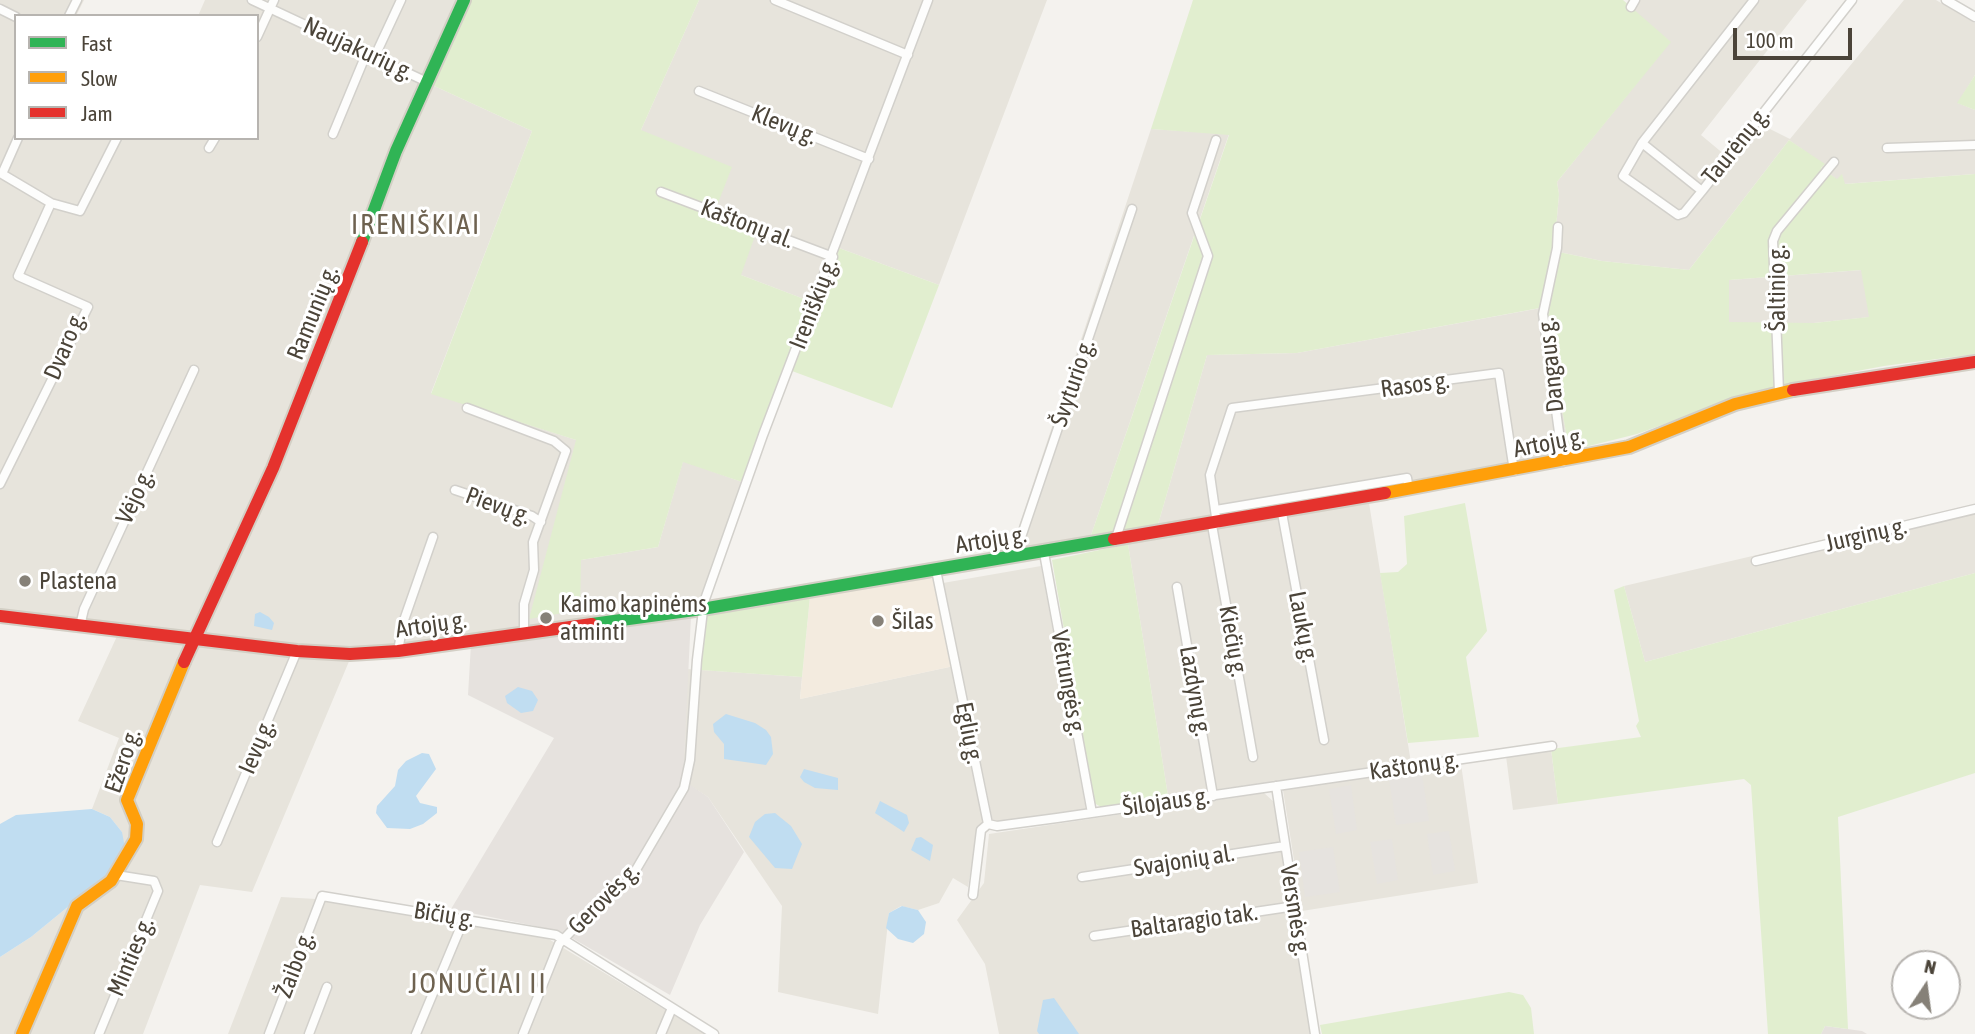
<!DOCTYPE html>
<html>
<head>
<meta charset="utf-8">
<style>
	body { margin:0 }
	#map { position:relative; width:1975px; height:1034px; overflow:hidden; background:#f4f2ee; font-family:"Asap Condensed",sans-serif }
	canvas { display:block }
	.legend { position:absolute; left:14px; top:14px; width:245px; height:126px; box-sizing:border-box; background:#fff; border:2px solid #b7b4b0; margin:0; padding:9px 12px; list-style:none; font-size:21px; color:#4b4439 }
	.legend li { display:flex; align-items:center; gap:14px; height:35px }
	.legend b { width:35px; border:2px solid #b7b4b0 }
	.north { position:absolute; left:1891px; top:950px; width:70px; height:70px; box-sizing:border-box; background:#fff; border:2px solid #b7b4b0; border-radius:50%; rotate:13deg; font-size:19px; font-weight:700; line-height:28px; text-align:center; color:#4b4439 }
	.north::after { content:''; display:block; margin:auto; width:24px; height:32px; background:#868178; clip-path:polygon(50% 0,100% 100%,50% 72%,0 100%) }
	.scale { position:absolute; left:1733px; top:28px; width:119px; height:32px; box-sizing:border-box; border:4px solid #4b4439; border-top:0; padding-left:9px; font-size:21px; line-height:24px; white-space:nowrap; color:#4b4439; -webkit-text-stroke:5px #fff; paint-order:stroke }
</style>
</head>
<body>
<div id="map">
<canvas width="1975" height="1034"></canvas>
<ul class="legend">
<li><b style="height:9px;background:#30b455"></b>Fast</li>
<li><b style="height:9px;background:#ff9f0a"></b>Slow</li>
<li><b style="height:9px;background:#e5322d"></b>Jam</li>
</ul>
<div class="north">N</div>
<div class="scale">100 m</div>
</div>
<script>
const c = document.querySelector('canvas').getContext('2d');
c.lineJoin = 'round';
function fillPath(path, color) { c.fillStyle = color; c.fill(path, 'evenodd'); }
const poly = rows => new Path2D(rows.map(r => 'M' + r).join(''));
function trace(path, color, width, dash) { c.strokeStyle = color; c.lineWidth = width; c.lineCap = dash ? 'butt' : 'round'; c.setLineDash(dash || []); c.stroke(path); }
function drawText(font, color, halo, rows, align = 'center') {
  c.font = font + ' "Asap Condensed",sans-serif'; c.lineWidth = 6; c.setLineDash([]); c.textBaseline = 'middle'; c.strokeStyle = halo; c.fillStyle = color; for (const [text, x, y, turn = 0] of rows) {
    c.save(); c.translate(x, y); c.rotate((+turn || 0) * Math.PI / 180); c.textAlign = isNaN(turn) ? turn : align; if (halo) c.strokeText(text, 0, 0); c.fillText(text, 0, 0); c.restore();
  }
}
fillPath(poly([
	[0,0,84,0,76,16,16,16,16,138,257,138,257,16,198,16,205,0,463,0,430,84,532,131,431,393,576,440,581,560,658,547,683,461,742,482,704,596,696,602,389,647,353,649,304,648,0,613],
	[699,0,926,0,812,302,741,275,713,217,641,130],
	[933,0,1047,0,939,285,839,248],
	[1640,0,1807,0,1701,135,1725,155,1752,120,1790,139,1904,0,1936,0,1975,23,1975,75,1958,103,1975,110,1975,174,1844,184,1842,175,1837,180,1821,167,1824,165,1789,140,1689,270,1602,261,1554,251,1559,194,1557,182,1670,42,1633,10],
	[1151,129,1229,134,1089,541,1010,553],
	[1862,270,1870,317,1814,323,1729,323,1729,280],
	[1546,307,1569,451,1157,528,1207,355,1297,353],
	[1369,503,1411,763,1168,796,1128,544],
	[1975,504,1975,573,1645,662,1624,586],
	[1041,566,1086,809,993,822,943,583],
	[118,634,350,659,252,892,200,885,143,1034,0,1034,0,957,31,937,113,870,122,832,110,817,92,809,119,738,78,721],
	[954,666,984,820,978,827,968,887,953,878,939,903,918,910,901,906,889,913,878,1014,778,992,782,906,708,797,683,781,687,669,802,677,800,699],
	[1551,749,1558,804,1513,810,1506,756],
	[1461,764,1478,883,1302,911,1283,790],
	[1264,793,1274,802,1310,1034,999,1034,985,964,957,920,984,883,989,834],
	[281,897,316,899,542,935,705,1034,228,1034]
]), '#e7e4dc');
fillPath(poly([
	[929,577,937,583,954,666,800,699,810,596]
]), '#f3ebdf');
fillPath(poly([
	[691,616,683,780,708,797,744,852,700,925,670,995,560,931,451,909,554,738,468,695,471,644],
	[1825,1026,1862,1031,1867,1034,1821,1034]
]), '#e6e2de');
fillPath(poly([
	[467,0,699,0,641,130,732,167,713,216,756,233,741,275,812,302,742,482,683,462,658,547,581,560,580,610,529,619,576,440,431,394,532,131,430,84],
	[1193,0,1623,0,1671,42,1557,182,1559,194,1554,251,1602,261,1689,270,1789,140,1825,164,1821,168,1837,179,1842,174,1845,184,1975,174,1975,354,1884,366,1798,382,1728,401,1637,434,1569,451,1545,307,1297,353,1207,355,1157,528,1089,541,1229,135,1151,129],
	[1861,270,1869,317,1814,323,1729,322,1729,280],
	[1975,75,1975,110,1957,103],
	[839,248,939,285,892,408,792,371],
	[1465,503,1487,631,1466,657,1479,737,1408,743,1380,573,1398,572,1407,564,1404,516],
	[1128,544,1168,796,1101,807,1094,803,1052,560],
	[1975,573,1975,773,1838,817,1848,1029,1825,1026,1821,1034,1768,1034,1751,785,1744,779,1558,804,1551,749,1641,737,1636,726,1639,721,1614,590,1624,586,1645,662],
	[810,596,802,677,700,670,706,613],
	[1509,992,1523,995,1531,1008,1534,1034,1322,1034,1320,1025]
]), '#e1eecf');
fillPath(poly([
	[1422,774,1429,821,1396,825,1389,779],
	[1351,785,1357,830,1336,834,1329,789],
	[1449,831,1455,871,1433,875,1427,834],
	[1392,839,1398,880,1377,884,1370,842],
	[1333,847,1340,892,1305,897,1299,852]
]), '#e6e3df');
fillPath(poly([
	[260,612,269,617,274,623,272,630,254,626,255,614],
	[518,687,532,691,538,700,533,711,521,713,507,703,505,696],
	[726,714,755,723,766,730,771,737,773,754,766,765,724,759,724,744,714,732,713,724],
	[422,753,429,754,436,769,416,796,420,803,437,807,437,813,423,824,410,829,387,828,376,813,377,806,395,786,398,770,406,761],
	[804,769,838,778,838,790,815,788,804,782,800,777],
	[880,801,907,815,909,823,904,832,875,813],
	[92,809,110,817,122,832,125,848,113,870,31,937,0,957,0,824,16,815],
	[775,813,791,826,802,844,792,869,775,868,749,837,755,822,765,814],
	[921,837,933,845,930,861,911,850,916,838],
	[902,906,918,910,926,922,924,934,913,943,898,939,886,928,889,913],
	[1054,998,1079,1034,1039,1034,1037,1031,1043,1000]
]), '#c0ddf1');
const street = poly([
	[252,0,425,81],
	[775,0,908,55],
	[1754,0,1642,143,1702,191,1852,0],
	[1946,0,1975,17],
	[1631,7,1635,0],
	[0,9,16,17],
	[69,16,77,0],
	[257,37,274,0],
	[375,56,401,0],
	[699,91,869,159],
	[333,134,367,52],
	[18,138,2,174,51,203],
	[1642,143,1623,176,1678,215,1684,213,1702,191],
	[209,148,215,138],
	[1887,148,1975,145],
	[661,192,833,257],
	[1558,227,1557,248,1543,314,1563,462],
	[1779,392,1773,241,1777,231,1834,162],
	[467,408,554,441,566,451,533,542,534,570,524,604,524,633],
	[0,484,88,307,18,276,51,203,80,211,117,138],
	[455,490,532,516,541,522],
	[1216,510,1407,478,1409,490],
	[1282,513,1324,740],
	[1217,524,1210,475,1232,408,1499,373,1514,471],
	[1212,525,1253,757],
	[1115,541,1208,256,1192,213,1216,140],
	[1044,553,1092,813],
	[1014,558,1132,209],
	[1756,561,1975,509],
	[936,570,988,824,981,830,973,895],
	[1177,587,1213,796],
	[80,626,84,609,194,370],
	[398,651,403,623,433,537],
	[1276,786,1315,1034],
	[988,824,997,826,1057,818,1552,746],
	[217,842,297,651],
	[1082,877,1285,846],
	[1094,936,1295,906],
	[99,1034,158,891,154,881,116,875],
	[269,1034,322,896,556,935,714,1034],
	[309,1034,327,987],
	[416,1034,464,919],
	[523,1034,559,944,600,901,630,880,684,788,690,760,697,660,704,602,763,435,928,0],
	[661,1034,672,1008]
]);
const fast = poly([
	[362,242,396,151,464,0],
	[592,624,702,609,1114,539]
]);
const slow = poly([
	[1385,493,1629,447,1735,404,1793,390],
	[22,1034,77,906,111,881,136,839,137,824,127,800,184,662]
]);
const jam = poly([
	[1793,390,1975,362],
	[1114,539,1385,493],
	[0,616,297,651,350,654,398,651,592,624],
	[184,662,273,468,362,242]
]);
trace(street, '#d2d0cb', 11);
trace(fast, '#d3cfc5', 16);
trace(slow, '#d3cfc5', 16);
trace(jam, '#d3cfc5', 16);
trace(street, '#fdfdfc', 8);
trace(fast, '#30b455', 12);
trace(slow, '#ff9f0a', 12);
trace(jam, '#e5322d', 12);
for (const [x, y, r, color] of [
	[25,581,7,"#868178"],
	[546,618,7,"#868178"],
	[878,621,7,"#868178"]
]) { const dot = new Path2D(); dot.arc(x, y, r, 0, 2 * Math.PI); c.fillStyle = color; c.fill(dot); trace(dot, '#fff', 2.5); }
drawText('24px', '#4b4439', '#fff', [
	["Naujakurių g.",358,49,25],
	["Klevų g.",784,125,22],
	["Taurėnų g.",1736,146,-51],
	["Kaštonų al.",747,224,21],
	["Šaltinio g.",1777,288,-90],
	["Ireniškių g.",814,304,-69],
	["Ramunių g.",313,313,-68],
	["Dvaro g.",65,346,-67],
	["Dangaus g.",1551,365,-96],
	["Švyturio g.",1073,383,-71],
	["Rasos g.",1415,385,-8],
	["Artojų g.",1549,443,-11],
	["Vėjo g.",135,497,-65],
	["Pievų g.",498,506,20],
	["Jurginų g.",1866,535,-13],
	["Artojų g.",991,540,-9],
	["Artojų g.",431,625,-8],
	["Laukų g.",1303,627,79],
	["Kiečių g.",1233,641,80],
	["Vėtrungės g.",1068,683,80],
	["Lazdynų g.",1195,691,80],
	["Eglių g.",969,733,79],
	["Ievų g.",257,747,-67],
	["Ežero g.",123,761,-71],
	["Kaštonų g.",1414,766,-8],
	["Šilojaus g.",1166,802,-8],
	["Svajonių al.",1184,861,-9],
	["Gerovės g.",604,899,-45],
	["Versmės g.",1295,910,81],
	["Bičių g.",444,915,9],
	["Baltaragio tak.",1194,921,-8],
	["Minties g.",131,957,-67],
	["Žaibo g.",295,965,-69]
]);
drawText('24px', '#4b4439', '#fff', [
	["Plastena",39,581],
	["Kaimo kapinėms",560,604],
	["atminti",560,632],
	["Šilas",892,621]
], 'left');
c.letterSpacing = '2px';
drawText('28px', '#6e6250', '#fff', [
	["IRENIŠKIAI",416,225],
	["JONUČIAI II",478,984]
]);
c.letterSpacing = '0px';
</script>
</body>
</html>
